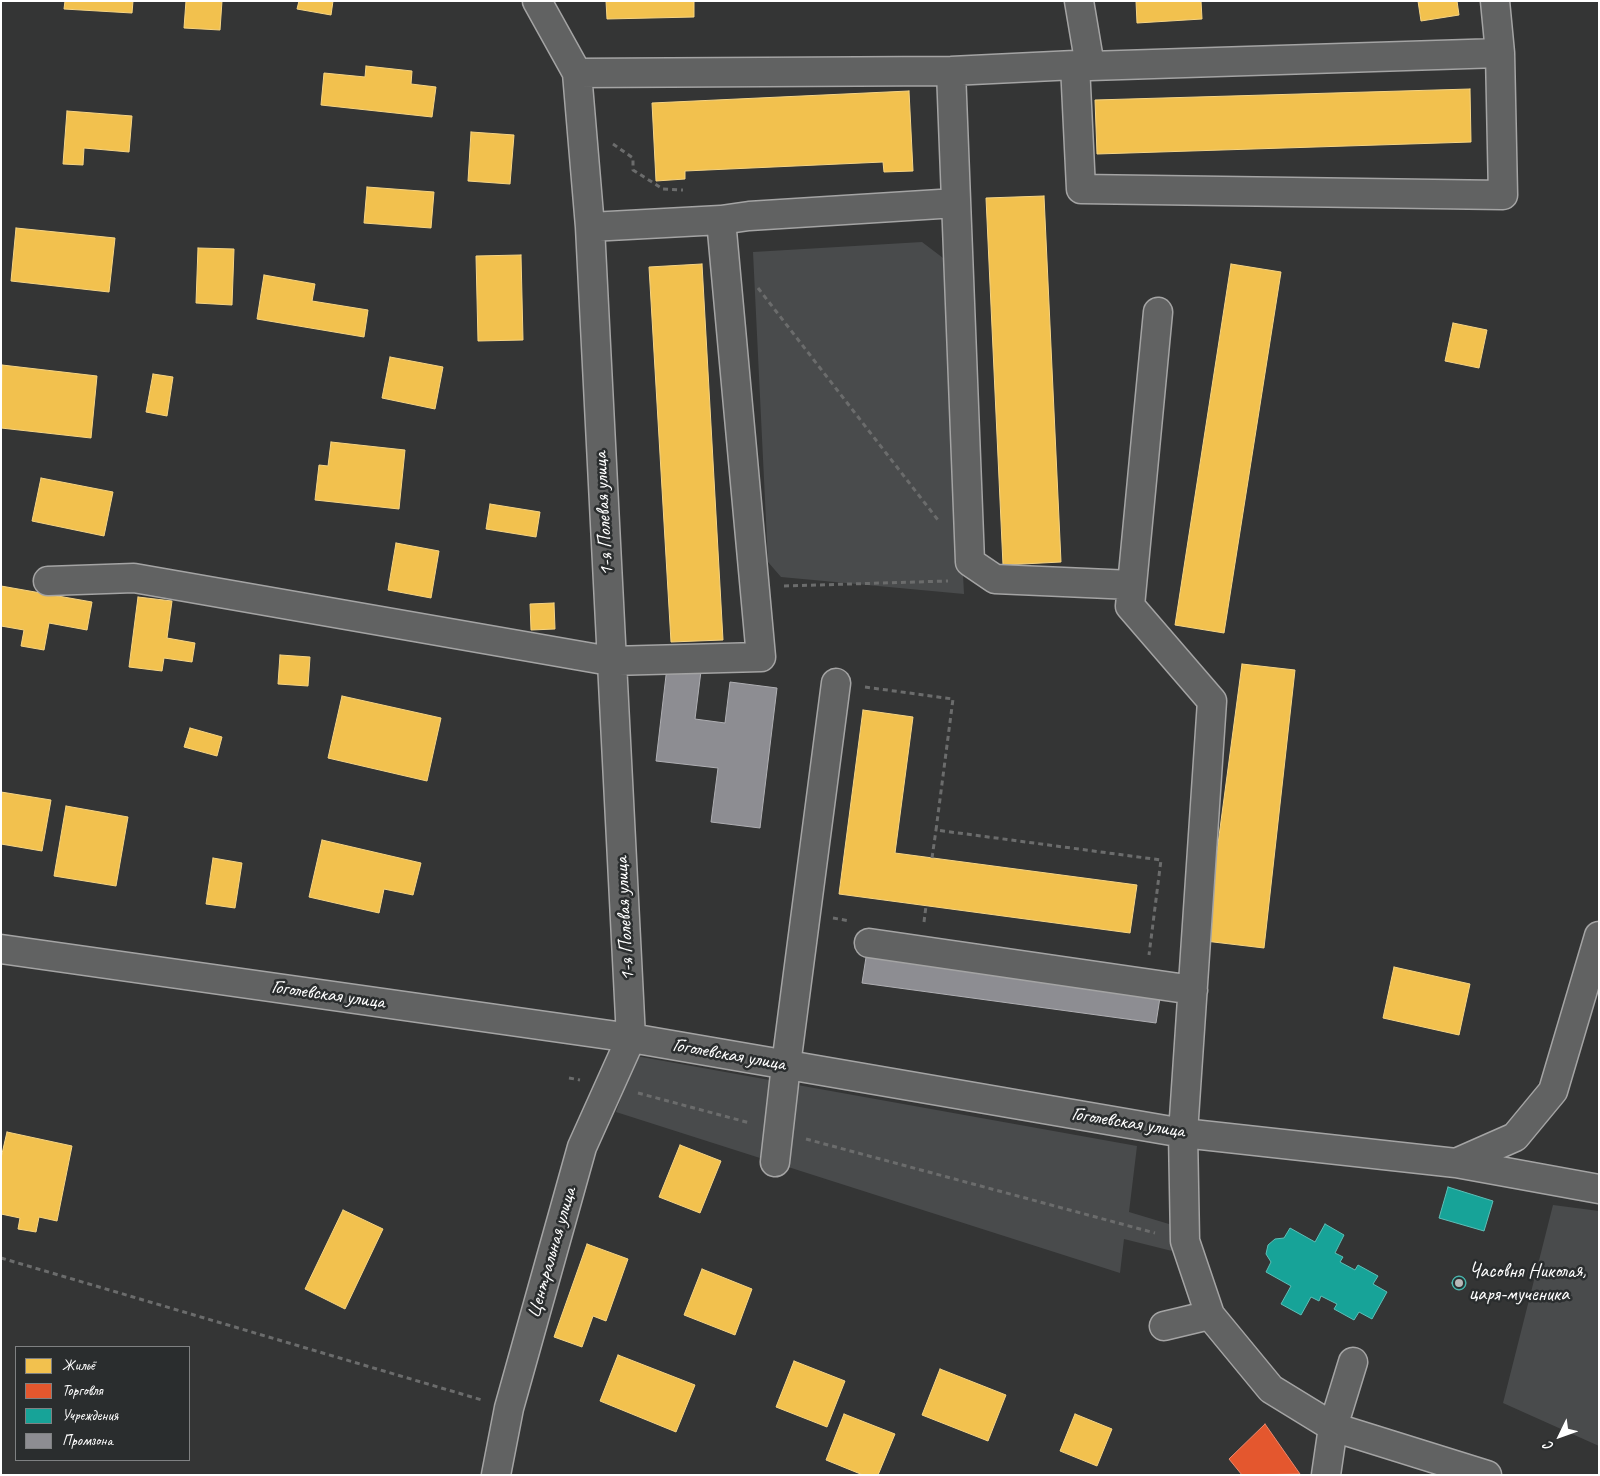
<!DOCTYPE html>
<html>
<head>
<meta charset="utf-8">
<style>
	body { margin:0 }
	#map { position:relative; width:1600px; height:1476px; overflow:hidden; background:#343535; font-family:Caveat,sans-serif }
	canvas { display:block }
	.frame { position:absolute; inset:0; border:2px solid #fff; pointer-events:none }
	.legend { position:absolute; left:15px; top:1346px; width:175px; height:115px; box-sizing:border-box; background:#2a2d2e; border:1px solid #7f8182; margin:0; padding:6px 9px; list-style:none; font-size:15px; color:#fff }
	.legend li { display:flex; align-items:center; gap:10px; height:25px }
	.legend b { width:25px; border:1px solid #7f8182 }
	.north { position:absolute; left:1535px; top:1411px; width:50px; height:50px; -webkit-text-stroke:4px #2a2d2e; paint-order:stroke; rotate:228deg; font-size:14px; font-weight:700; line-height:20px; text-align:center; color:#fff }
	.north::after { content:''; display:block; margin:auto; width:18px; height:22px; background:#fff; clip-path:polygon(50% 0,100% 100%,50% 72%,0 100%) }
</style>
</head>
<body>
<div id="map">
<canvas width="1600" height="1476"></canvas>
<div class="frame"></div>
<ul class="legend">
<li><b style="height:14px;background:#f2c14e"></b>Жильё</li>
<li><b style="height:14px;background:#e4572e"></b>Торговля</li>
<li><b style="height:14px;background:#17a398"></b>Учреждения</li>
<li><b style="height:14px;background:#8d8d92"></b>Промзона</li>
</ul>
<div class="north">С</div>
</div>
<script>
const c = document.querySelector('canvas').getContext('2d');
c.lineJoin = 'round';
function fillPath(path, color) { c.fillStyle = color; c.fill(path, 'evenodd'); }
const poly = rows => new Path2D(rows.map(r => 'M' + r).join(''));
function trace(path, color, width, dash) { c.strokeStyle = color; c.lineWidth = width; c.lineCap = dash ? 'butt' : 'round'; c.setLineDash(dash || []); c.stroke(path); }
function drawText(font, color, halo, rows, align = 'center') {
  c.font = font + ' Caveat,sans-serif'; c.lineWidth = 5; c.setLineDash([]); c.textBaseline = 'middle'; c.strokeStyle = halo; c.fillStyle = color; for (const [text, x, y, turn = 0] of rows) {
    c.save(); c.translate(x, y); c.rotate((+turn || 0) * Math.PI / 180); c.textAlign = isNaN(turn) ? turn : align; if (halo) c.strokeText(text, 0, 0); c.fillText(text, 0, 0); c.restore();
  }
}
fillPath(poly([
	[922,242,947,261,964,594,781,577,768,562,753,252],
	[636,1056,1137,1146,1129,1212,1179,1227,1176,1252,1124,1239,1120,1273,616,1112],
	[1553,1205,1599,1211,1599,1446,1503,1403]
]), '#494b4c');
const homes = poly([
	[65,1,133,1,132,13,64,9,65,1],
	[186,1,222,1,220,30,184,28,186,1],
	[299,1,333,1,331,15,297,9,299,1],
	[606,1,694,1,694,17,607,19,606,1],
	[1136,1,1201,1,1202,19,1137,23,1136,1],
	[1418,1,1457,1,1459,15,1421,21,1418,1],
	[366,66,412,71,411,84,436,87,432,117,321,105,324,73,365,77,366,66],
	[1470,89,1471,142,1097,154,1095,100,1470,89],
	[909,91,913,171,884,172,883,162,685,171,685,179,656,181,652,103,909,91],
	[67,111,132,116,129,152,84,148,83,165,63,164,67,111],
	[471,132,514,135,510,184,468,181,471,132],
	[367,187,434,192,431,228,364,223,367,187],
	[1044,196,1061,562,1003,565,986,198,1044,196],
	[16,228,115,238,109,292,11,281,16,228],
	[198,248,234,249,232,305,196,303,198,248],
	[521,255,523,340,478,341,476,256,521,255],
	[702,264,723,640,671,642,649,267,702,264],
	[1231,264,1281,272,1224,633,1175,625,1231,264],
	[264,275,315,284,312,301,368,310,364,337,257,319,264,275],
	[1453,323,1487,330,1479,368,1445,361,1453,323],
	[390,357,443,367,435,409,382,398,390,357],
	[2,365,97,376,91,438,1,428,2,365],
	[153,374,173,377,167,416,146,412,153,374],
	[331,442,405,450,399,509,315,500,319,465,328,466,331,442],
	[41,478,113,492,104,536,32,521,41,478],
	[490,504,540,512,536,537,486,529,490,504],
	[396,543,439,551,431,598,388,590,396,543],
	[1,586,92,602,87,630,49,623,44,650,21,646,24,630,1,626,1,586],
	[138,597,172,601,167,638,195,643,192,662,164,658,162,671,129,667,138,597],
	[554,603,555,629,531,630,530,604,554,603],
	[280,655,310,657,308,686,278,684,280,655],
	[1242,664,1295,670,1264,948,1205,941,1242,664],
	[342,696,441,718,427,781,328,758,342,696],
	[863,710,913,717,895,853,1137,885,1130,933,839,894,863,710],
	[190,728,222,737,217,756,184,747,190,728],
	[1,792,51,800,42,851,1,844,1,792],
	[66,806,128,817,116,886,54,876,66,806],
	[322,840,421,863,413,895,384,889,379,913,309,897,322,840],
	[213,858,242,863,235,908,206,904,213,858],
	[1394,967,1470,984,1459,1035,1383,1018,1394,967],
	[7,1132,72,1146,57,1221,39,1217,36,1232,18,1229,20,1218,1,1214,1,1158,7,1132],
	[680,1145,721,1161,700,1213,659,1197,680,1145],
	[343,1210,383,1229,345,1309,305,1289,343,1210],
	[587,1244,628,1259,606,1321,593,1316,582,1347,554,1337,587,1244],
	[702,1269,752,1289,735,1335,684,1315,702,1269],
	[618,1355,695,1385,676,1432,600,1401,618,1355],
	[794,1361,845,1381,827,1427,776,1407,794,1361],
	[940,1369,1006,1395,988,1441,922,1415,940,1369],
	[844,1414,895,1434,878,1475,863,1475,826,1460,844,1414],
	[1075,1414,1112,1429,1097,1466,1060,1451,1075,1414]
]);
fillPath(homes, '#f2c14e');
trace(homes, '#f6d483', 1);
const shops = poly([
	[1265,1424,1300,1474,1242,1475,1229,1459,1265,1424]
]);
fillPath(shops, '#e4572e');
trace(shops, '#ec896d', 1);
const public = poly([
	[1448,1187,1493,1201,1484,1231,1439,1218,1448,1187],
	[1325,1224,1344,1235,1335,1253,1343,1257,1340,1262,1355,1270,1358,1265,1378,1276,1373,1284,1387,1292,1372,1319,1359,1312,1354,1320,1334,1309,1337,1304,1321,1296,1319,1301,1311,1297,1301,1315,1281,1304,1291,1286,1266,1272,1271,1262,1266,1254,1268,1245,1275,1239,1284,1238,1290,1228,1315,1242,1325,1224],
	'1452 1283a7 7 0 1 1 14 0a7 7 0 1 1-14 0Z'
]);
fillPath(public, '#17a398');
trace(public, '#5dbfb7', 1);
const industry = poly([
	[667,667,701,671,695,719,725,723,730,682,777,688,760,828,711,822,718,768,656,761,667,667],
	[867,951,1161,991,1156,1023,862,983,867,951]
]);
fillPath(industry, '#8d8d92');
trace(industry, '#afafb3', 1);
const minor = poly([
	[1079,1,1090,66],
	[1075,65,1081,189,1503,195,1500,53,1495,1],
	[951,71,970,562,995,579,1132,585],
	[577,73,951,71,1075,65,1090,66,1500,53],
	[721,220,749,216,956,203],
	[1158,312,1130,606,1212,701,1183,1133,1185,1241,1210,1315,1271,1389,1333,1427,1326,1475],
	[48,581,134,578,610,661,761,657,721,220,590,227],
	[869,943,1193,990],
	[1,949,631,1038,1183,1133,1456,1163,1599,1189],
	[775,1162,786,1065,836,683],
	[1456,1163,1515,1137,1553,1091,1599,936],
	[1164,1326,1210,1315],
	[1353,1362,1333,1427,1487,1475],
	[496,1475,509,1408,582,1147,631,1038,590,227,577,73,537,1]
]);
trace(minor, '#a4a4a4', 31);
trace(poly([
	[613,144,633,158,633,170,663,189,683,190],
	[758,288,938,520],
	[784,586,948,581],
	[865,687,953,699,936,830,1161,860,1149,955],
	[932,858,936,830],
	[833,918,850,921],
	[924,922,926,906],
	[569,1078,580,1080],
	[638,1093,750,1123],
	[806,1139,1155,1233],
	[1,1258,482,1400]
]), '#6b6c6c', 3, [5, 4]);
trace(minor, '#616262', 28);
for (const [x, y, r, color] of [
	[1459,1283,5,"#b8b8b8"]
]) { const dot = new Path2D(); dot.arc(x, y, r, 0, 2 * Math.PI); c.fillStyle = color; c.fill(dot); trace(dot, '#2a2d2e', 2); }
drawText('20px', '#fff', '#2a2d2e', [
	["1-я Полевая улица",604,514,-93],
	["1-я Полевая улица",625,919,-93],
	["Гоголевская улица",328,995,8],
	["Гоголевская улица",729,1055,10],
	["Гоголевская улица",1128,1123,9],
	["Центральная улица",552,1253,-74]
]);
drawText('20px', '#fff', '#2a2d2e', [
	["Часовня Николая,",1469,1272],
	["царя-мученика",1469,1295]
], 'left');
</script>
</body>
</html>
